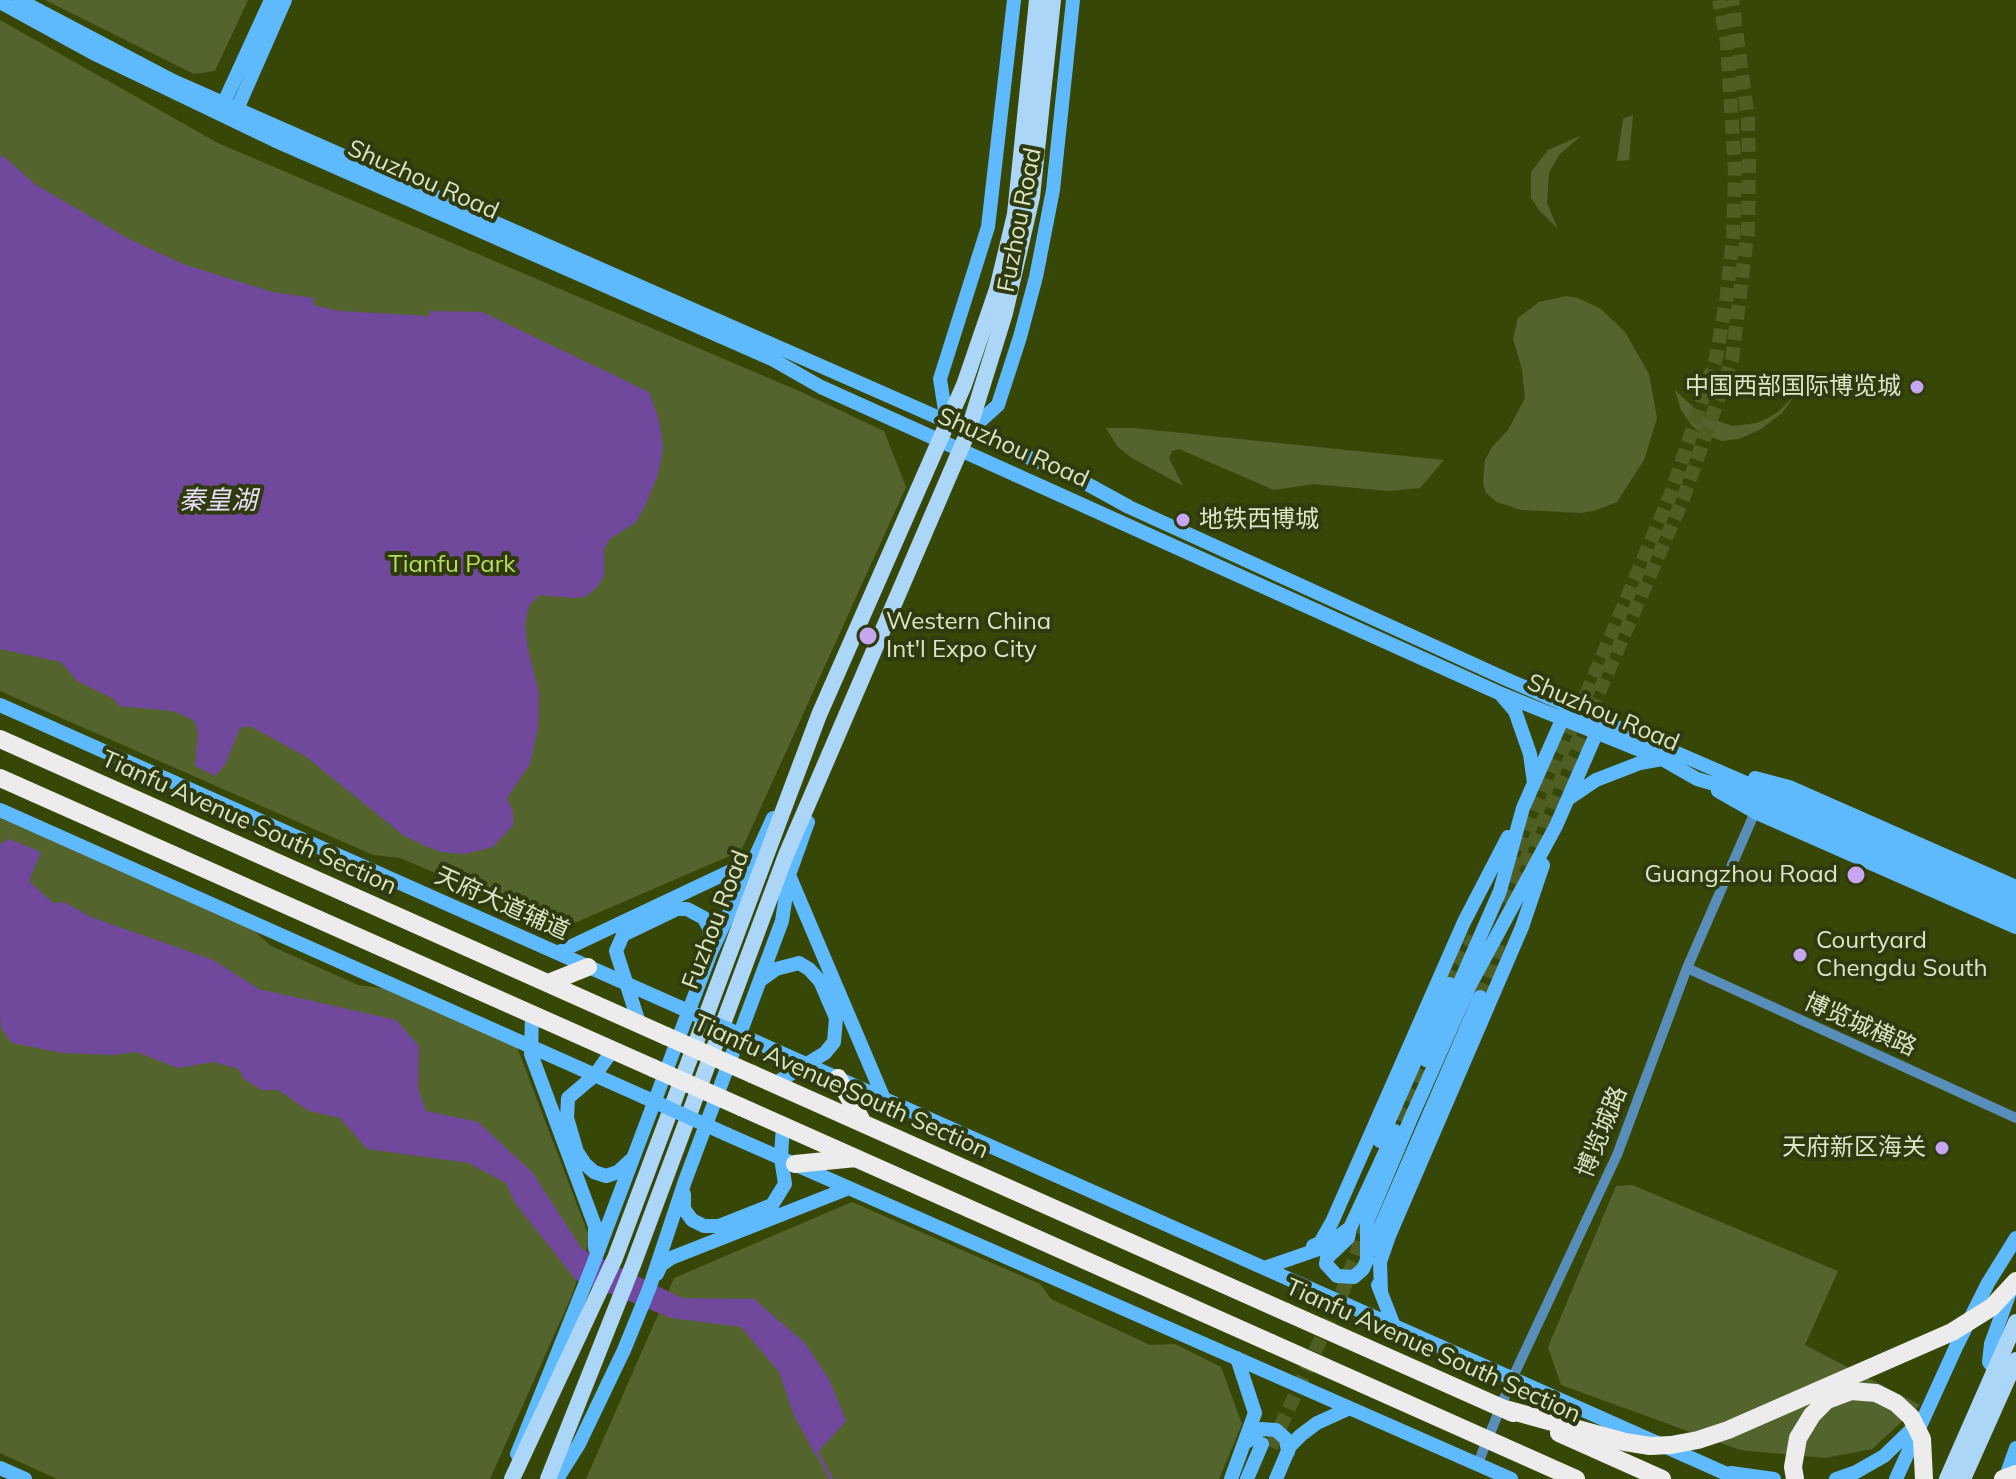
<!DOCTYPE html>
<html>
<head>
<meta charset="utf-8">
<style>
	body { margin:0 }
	canvas { display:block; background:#374707 }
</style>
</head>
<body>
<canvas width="2016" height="1479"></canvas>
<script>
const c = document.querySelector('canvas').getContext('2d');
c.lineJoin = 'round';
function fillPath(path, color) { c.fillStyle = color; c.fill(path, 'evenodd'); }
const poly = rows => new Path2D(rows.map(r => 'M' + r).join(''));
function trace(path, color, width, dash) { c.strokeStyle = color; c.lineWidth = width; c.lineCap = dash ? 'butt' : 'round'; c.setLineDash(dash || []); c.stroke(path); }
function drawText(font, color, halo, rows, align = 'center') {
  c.font = font + ' Mulish,"Noto Sans SC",sans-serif'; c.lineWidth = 8; c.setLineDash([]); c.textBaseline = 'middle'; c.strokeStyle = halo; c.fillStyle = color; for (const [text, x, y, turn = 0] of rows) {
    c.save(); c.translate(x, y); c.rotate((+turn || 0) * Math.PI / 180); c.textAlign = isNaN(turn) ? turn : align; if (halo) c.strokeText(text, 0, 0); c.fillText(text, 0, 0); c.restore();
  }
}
fillPath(poly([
	[45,0,248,0,215,71,194,74],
	[0,20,218,143,799,391,884,431,906,487,741,851,549,934,518,920,499,900,400,858,373,855,0,691],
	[1633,115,1629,160,1617,161,1623,119],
	[1582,135,1559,155,1549,173,1547,203,1558,229,1540,211,1531,198,1531,172,1548,150],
	[1566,296,1578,298,1601,309,1625,332,1649,374,1657,418,1644,460,1617,502,1594,511,1581,513,1521,510,1497,502,1486,493,1483,483,1485,460,1492,447,1508,430,1525,398,1522,370,1513,338,1518,318,1539,302],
	[1675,390,1703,416,1733,426,1756,423,1766,419,1778,412,1795,395,1782,413,1761,429,1739,439,1722,441,1701,433,1692,426,1681,410],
	[1106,428,1133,428,1444,460,1420,488,1389,491,1313,484,1274,490,1179,449,1172,451,1169,458,1183,486,1132,458,1118,447],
	[0,817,251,928,271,946,309,963,358,985,389,989,517,1047,590,1239,572,1295,490,1479,57,1479,0,1453],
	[1632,1185,1838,1271,1805,1345,1920,1405,1872,1449,1825,1458,1740,1450,1561,1385,1548,1347,1616,1186],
	[852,1202,1040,1284,1051,1299,1150,1345,1175,1344,1221,1367,1242,1424,1219,1479,586,1479,674,1278]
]), '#54642d');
fillPath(poly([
	[2,155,36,185,129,239,183,264,272,292,314,298,313,305,340,311,429,316,431,311,482,312,649,392,659,420,663,448,658,475,645,506,636,522,610,539,604,549,604,576,596,588,585,597,572,598,539,595,529,606,525,624,528,649,539,693,538,728,530,764,507,798,513,812,513,825,493,847,465,854,441,852,423,845,403,835,305,756,250,726,240,728,225,765,215,776,195,766,198,733,195,722,185,716,172,711,119,706,114,699,77,681,61,662,0,649,0,158],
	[9,839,41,852,29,881,53,903,64,902,91,917,213,960,259,989,396,1020,419,1046,418,1089,426,1111,478,1122,532,1172,582,1249,682,1298,754,1299,805,1343,829,1379,846,1421,815,1455,793,1413,779,1372,741,1327,671,1318,576,1280,515,1203,506,1183,469,1163,367,1149,340,1118,309,1111,278,1090,261,1090,243,1078,239,1069,214,1062,178,1068,136,1052,114,1055,63,1053,12,1043,1,1028,0,1015,0,844]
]), '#70499c');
trace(poly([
	[816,1450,831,1479]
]), '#70499c', 3);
trace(poly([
	[1512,870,1672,491,1716,358,1726,302,1733,237,1735,173,1727,42,1719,0],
	[1507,904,1683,499,1732,360,1748,228,1749,167,1748,119,1732,0],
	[1449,984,1474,937],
	[1480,997,1501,937],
	[1393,1141,1433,1050],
	[1271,1447,1342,1293,1367,1224]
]), '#4f5f24', 14, [14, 7]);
trace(poly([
	[1687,968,2016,1118],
	[1478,1463,1512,1379,1617,1155,1687,968,1755,812]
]), '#588eb9', 10);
trace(poly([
	[19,0,173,81,1080,480,1129,507,1506,679,2016,900],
	[0,2,97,55,274,140,772,359,821,387,1499,693,1662,759,1697,779,1742,792,2016,914],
	[221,109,271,0],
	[234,116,285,0],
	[947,423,940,379,988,227,1014,0],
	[968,432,998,405,1020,337,1036,277,1053,190,1073,0],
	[1502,696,1515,711,1530,754,1534,783],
	[0,705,679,1007],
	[1755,778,1789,787,2016,887],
	[1718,791,1755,812,2016,927],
	[1568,799,1596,780,1640,763,1662,759],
	[0,810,644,1097],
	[808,822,789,875,884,1099],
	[557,953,754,860,773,818],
	[762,979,776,969,799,963,809,969,820,981,836,1018,834,1042,825,1053,774,1084],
	[532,1016,531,1054,595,1226,595,1248],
	[639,1023,616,951,623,935,677,909,687,909,704,918,709,928,711,949],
	[763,1045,1738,1479],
	[612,1051,595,1075,568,1098,567,1118,577,1152,585,1164,594,1172,606,1176,618,1172,631,1160],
	[1426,1060,1500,891,1523,808,1565,713],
	[726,1134,1511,1479],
	[1380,1141,1449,984],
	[684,1194,684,1209,692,1220,704,1226,719,1226,772,1205,785,1184,781,1158,783,1124],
	[1350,1228,1348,1238,1327,1258,1326,1264,1337,1276,1354,1277,1363,1269,1367,1260,1367,1222,1411,1118,1470,985,1556,826,1600,725],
	[1313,1246,1320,1243,1332,1222,1464,922,1508,837],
	[1370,1251,1480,997],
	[1264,1268,1322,1248,1350,1228,1395,1131],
	[657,1274,661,1265,671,1258,849,1188],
	[1378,1285,1394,1326],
	[1381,1292,1380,1262,1389,1236,1522,927,1543,865],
	[2000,1377,1989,1362,1991,1344,2011,1289],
	[1248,1441,1261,1429,1276,1430,1286,1439,1288,1452],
	[517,1454,592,1267,711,952,754,860],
	[0,1468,25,1479],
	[1731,1473,1774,1479],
	[557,1479,579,1444,624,1350,649,1289,685,1181,782,921,789,875],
	[1231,1479,1255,1413,1237,1358],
	[1247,1479,1262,1444],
	[1276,1479,1290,1446,1301,1435,1317,1423,1350,1408],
	[1836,1479,1856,1472,1884,1456,1913,1428],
	[1896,1479,1956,1347,1988,1283,2016,1238],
	[2005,1479,2016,1448]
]), '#5fb9fd', 14);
trace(poly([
	[512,1479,615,1258,819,715,964,385,997,289,1015,214,1037,0],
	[548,1479,633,1265,786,855,968,432,1005,313,1032,197,1053,0]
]), '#acd6f8', 16);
trace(poly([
	[0,739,666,1036],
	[0,778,653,1068],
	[548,983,588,967],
	[752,1074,1286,1312],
	[838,1078,863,1123],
	[741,1107,1271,1343],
	[795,1164,856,1158]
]), '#ececec', 18);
trace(poly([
	[679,1007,763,1045],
	[644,1097,726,1134]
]), '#5fb9fd', 14);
trace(poly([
	[1947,1479,2016,1322],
	[1963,1479,2016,1360]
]), '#acd6f8', 16);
trace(poly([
	[666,1036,752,1074],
	[653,1068,741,1107],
	[1286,1312,1513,1413],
	[1271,1343,1576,1479],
	[1505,1409,1625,1442,1650,1446,1671,1445,1698,1440,1728,1430,1952,1332,1992,1307,2016,1281],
	[1559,1433,1662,1479],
	[1795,1479,1793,1467,1798,1438,1812,1415,1827,1400,1851,1391,1876,1393,1896,1403,1911,1417,1922,1439,1924,1479],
	[2003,1479,2016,1474]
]), '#ececec', 18);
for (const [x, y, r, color] of [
	[1917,387,8,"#c6a6f0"],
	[1183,520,8,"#c6a6f0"],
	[868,636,10,"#c6a6f0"],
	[1856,875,10,"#c6a6f0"],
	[1800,955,8,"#c6a6f0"],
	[1942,1148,8,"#c6a6f0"]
]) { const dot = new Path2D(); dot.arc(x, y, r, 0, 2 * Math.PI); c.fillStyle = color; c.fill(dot); trace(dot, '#2f3b0e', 3); }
drawText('24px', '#dae5c6', '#2f3b0e', [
	["Shuzhou Road",423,180,24],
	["Fuzhou Road",1020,220,-79],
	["Shuzhou Road",1013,448,24],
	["Shuzhou Road",1603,713,23],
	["Tianfu Avenue South Section",249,823,24],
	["天府大道辅道",502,904,24],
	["Fuzhou Road",716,920,-69],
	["博览城横路",1860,1025,24],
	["Tianfu Avenue South Section",841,1087,24],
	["博览城路",1602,1132,-68],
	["Tianfu Avenue South Section",1433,1351,24]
]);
drawText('24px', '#dae5c6', '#2f3b0e', [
	["中国西部国际博览城",1901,387],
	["地铁西博城",1199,520,"left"],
	["Western China",886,622,"left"],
	["Int'l Expo City",886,650,"left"],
	["Guangzhou Road",1838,875],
	["Courtyard",1816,941,"left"],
	["Chengdu South",1816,969,"left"],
	["天府新区海关",1926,1148]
], 'right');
drawText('24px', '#b9de5d', '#2f3b0e', [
	["Tianfu Park",452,565]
]);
drawText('italic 26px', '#e7def5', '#2f3b0e', [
	["秦皇湖",218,501]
]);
</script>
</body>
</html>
